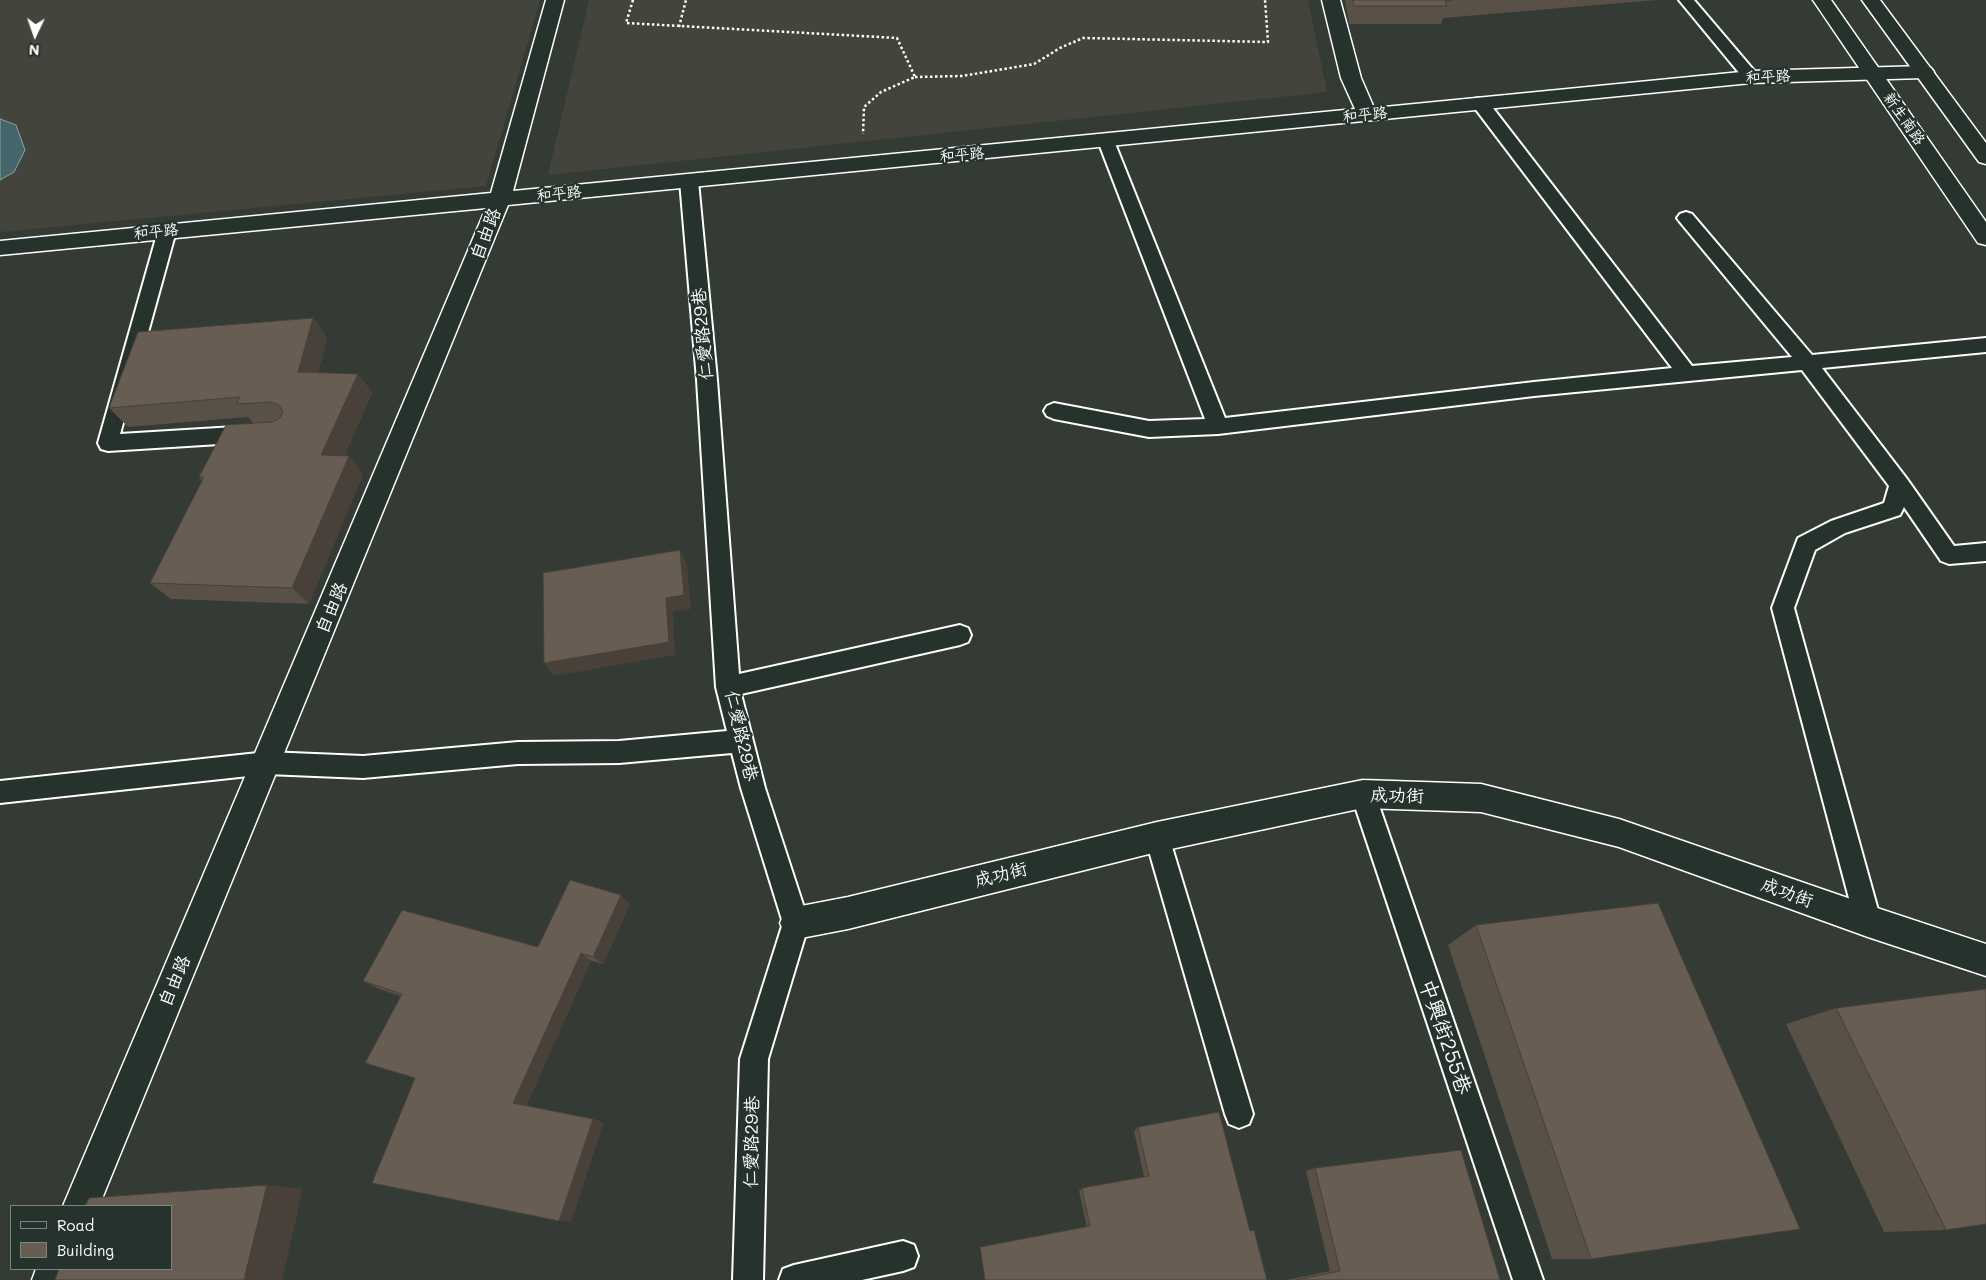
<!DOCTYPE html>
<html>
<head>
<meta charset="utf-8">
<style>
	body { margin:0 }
	#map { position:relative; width:1986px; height:1280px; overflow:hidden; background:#333b34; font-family:Mali,sans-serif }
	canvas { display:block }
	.legend { position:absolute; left:10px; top:1205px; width:162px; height:65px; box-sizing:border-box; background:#26332d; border:1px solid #7d8581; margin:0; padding:6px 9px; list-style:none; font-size:15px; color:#fff }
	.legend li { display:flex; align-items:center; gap:10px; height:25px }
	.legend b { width:25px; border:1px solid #7d8581 }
	.north { position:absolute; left:10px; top:10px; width:50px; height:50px; -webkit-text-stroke:4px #26332d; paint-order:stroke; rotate:183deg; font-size:14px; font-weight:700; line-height:20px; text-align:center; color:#fff }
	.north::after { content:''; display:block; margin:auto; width:18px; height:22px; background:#fff; clip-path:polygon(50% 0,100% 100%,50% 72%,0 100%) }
</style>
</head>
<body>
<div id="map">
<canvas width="1986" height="1280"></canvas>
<ul class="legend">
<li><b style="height:6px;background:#26332d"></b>Road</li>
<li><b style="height:14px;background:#685d52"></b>Building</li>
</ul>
<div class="north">N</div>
</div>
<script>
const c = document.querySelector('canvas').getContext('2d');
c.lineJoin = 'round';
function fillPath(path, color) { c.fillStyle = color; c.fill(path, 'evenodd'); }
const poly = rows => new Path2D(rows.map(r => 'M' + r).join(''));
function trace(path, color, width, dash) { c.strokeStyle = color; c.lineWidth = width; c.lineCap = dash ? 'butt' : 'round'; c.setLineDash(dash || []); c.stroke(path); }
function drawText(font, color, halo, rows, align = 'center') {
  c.font = font + ' Mali,"LXGW WenKai TC",sans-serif'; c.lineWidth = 5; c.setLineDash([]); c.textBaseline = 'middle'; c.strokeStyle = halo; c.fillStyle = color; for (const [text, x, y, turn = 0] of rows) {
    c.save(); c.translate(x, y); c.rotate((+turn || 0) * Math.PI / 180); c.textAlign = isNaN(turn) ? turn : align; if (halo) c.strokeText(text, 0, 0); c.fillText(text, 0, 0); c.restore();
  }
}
fillPath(poly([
	[0,0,540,0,486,186,0,232],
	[589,0,1308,0,1327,92,548,175]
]), '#43453d');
const water = poly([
	[0,119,16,125,25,150,14,172,0,180,0,119]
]);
fillPath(water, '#44666a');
trace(water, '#8fa3a6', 1);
const service = poly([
	[1679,0,1694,0,1757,74,1759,77,1757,80,1745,80,1679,0],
	[1480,98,1486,99,1692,366,1792,357,1680,222,1677,218,1680,214,1686,212,1692,214,1812,355,1986,338,1986,352,1822,368,1907,479,1954,546,1986,543,1986,561,1949,564,1941,561,1904,507,1900,515,1845,533,1815,550,1794,608,1881,921,1877,930,1868,934,1859,930,1855,921,1772,608,1798,538,1831,521,1884,503,1889,486,1802,370,1534,396,1218,434,1149,437,1054,419,1047,416,1044,411,1047,406,1054,403,1149,421,1205,419,1098,141,1100,137,1106,136,1112,137,1114,141,1225,418,1534,382,1672,368,1474,107,1472,103,1474,99,1480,98],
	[689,175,695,177,698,181,717,380,739,674,960,625,968,628,971,635,968,642,960,645,741,694,765,788,809,923,768,1059,763,1280,733,1280,740,1059,783,923,741,788,732,753,619,763,518,764,363,778,267,774,0,803,0,781,267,752,363,756,518,742,619,741,727,731,716,687,697,380,680,181,683,177,689,175],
	[167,225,173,227,176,231,120,434,251,426,258,429,261,434,258,439,251,442,108,451,101,449,98,443,158,231,161,227,167,225],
	[1363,783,1372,786,1375,794,1543,1280,1513,1280,1351,794,1354,786,1363,783],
	[1157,825,1166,829,1169,837,1253,1114,1249,1124,1239,1128,1229,1124,1225,1114,1145,837,1148,829,1157,825],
	[903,1241,914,1245,918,1256,914,1267,903,1271,862,1280,779,1280,783,1269,794,1265,903,1241]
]);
const minor = poly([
	[546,0,564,0,513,191,1355,109,1341,78,1322,0,1340,0,1361,78,1374,108,1751,71,1924,66,1931,68,1934,72,1931,76,1924,78,1751,83,508,205,99,1206,63,1206,486,208,0,255,0,241,491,193,546,0],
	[1363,780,1481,784,1619,819,1868,905,1986,944,1986,976,1868,937,1619,847,1481,812,1363,808,1157,852,848,929,796,939,785,934,780,923,785,912,796,907,848,897,1157,822,1363,780],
	[36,1269,72,1269,68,1280,32,1280,36,1269]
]);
const secondary = poly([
	[1813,0,1831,0,1986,222,1986,245,1978,243,1813,0],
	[1862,0,1880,0,1986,143,1986,164,1979,162,1862,0]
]);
trace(service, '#fff', 4);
trace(minor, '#fff', 3);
trace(secondary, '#fff', 3);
trace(poly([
	[633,0,626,23,897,38,915,77,881,92,864,107,863,134],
	[679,27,686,0],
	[915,77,962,76,1034,64,1060,48,1083,38,1268,42,1265,0]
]), '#fff', 2.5, [2.5, 2.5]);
fillPath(service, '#26332d');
fillPath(minor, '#26332d');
fillPath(secondary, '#26332d');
fillPath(poly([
	[1345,0,1657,0,1443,18,1441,24,1349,24],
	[313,318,327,338,318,373,358,374,372,393,344,456,349,456,363,474,309,604,171,599,150,583,202,481,199,477,253,423,248,417,128,427,109,408],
	[630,904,603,964,591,961,526,1106,593,1119,603,1123,571,1222,415,1078,401,996,379,989,363,981,538,947],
	[1476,925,1591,1259,1552,1259,1448,945],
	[1836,1008,1946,1230,1884,1232,1786,1024],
	[1138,1127,1250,1231,1267,1280,1087,1227,1079,1191,1082,1188,1144,1177,1134,1131],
	[1315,1168,1500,1280,1286,1280,1330,1271,1306,1171]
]), '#595047');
fillPath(poly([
	[313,318,327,338,313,391,298,372],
	[358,374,372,393,336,473,321,455],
	[349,456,363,474,309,604,292,588],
	[680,550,687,564,691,609,673,612,675,655,554,676,544,663,666,598],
	[621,895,630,904,603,964,593,957],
	[581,953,591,961,525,1108,513,1103],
	[593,1119,603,1123,571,1222,559,1221],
	[267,1185,303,1189,282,1280,244,1280]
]), '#494139');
const building = poly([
	[1353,0,1452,0,1445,1,1447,6,1354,6,1353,0],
	[313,318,298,372,358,374,321,455,349,456,292,588,150,583,204,477,199,477,226,425,272,422,280,418,283,411,279,405,271,402,237,404,240,397,109,408,138,332,313,318],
	[680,550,684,595,666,598,669,642,544,663,543,573,680,550],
	[570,880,621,895,593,957,581,953,513,1103,593,1119,559,1221,372,1183,415,1078,365,1063,402,994,363,981,402,910,538,947,570,880],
	[1658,903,1800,1229,1591,1259,1476,925,1658,903],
	[1986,989,1986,1224,1946,1230,1836,1008,1986,989],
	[1219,1112,1250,1231,1254,1230,1267,1280,985,1280,980,1247,1090,1226,1082,1188,1149,1176,1138,1127,1219,1112],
	[1461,1150,1500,1280,1296,1280,1340,1271,1315,1168,1461,1150],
	[267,1185,244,1280,55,1280,59,1269,171,1269,171,1206,85,1206,89,1198,267,1185]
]);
fillPath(building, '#685d52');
trace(building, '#494139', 1);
drawText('15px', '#fff', '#26332d', [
	["和平路",1768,77,-3],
	["和平路",1365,115,-6],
	["新生南路",1904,119,55],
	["和平路",962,155,-5],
	["和平路",559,194,-6],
	["和平路",156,232,-6]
]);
drawText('18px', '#fff', '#26332d', [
	["自由路",486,234,-69],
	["仁愛路29巷",703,334,-95],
	["自由路",332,608,-67],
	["仁愛路29巷",741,736,77],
	["成功街",1397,796,1],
	["成功街",1001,875,-14],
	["成功街",1787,893,20],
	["自由路",175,981,-67],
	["仁愛路29巷",752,1142,-89]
]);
drawText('21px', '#fff', '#26332d', [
	["中興街255巷",1445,1037,71]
]);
</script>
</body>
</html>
